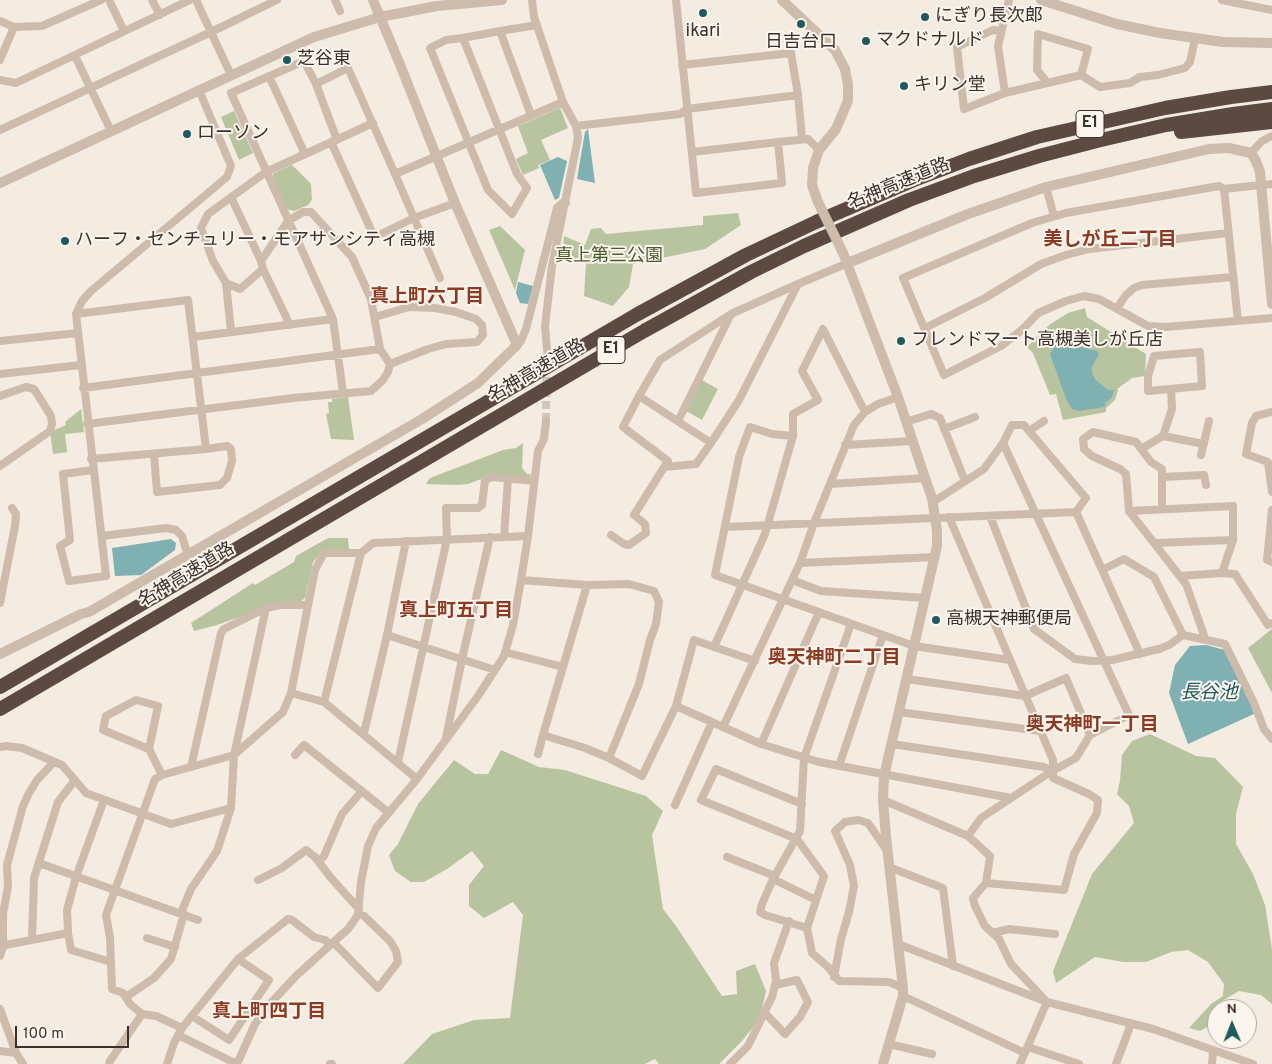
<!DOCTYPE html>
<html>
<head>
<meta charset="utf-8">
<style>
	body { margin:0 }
	#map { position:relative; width:1272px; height:1064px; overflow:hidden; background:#f4ebe1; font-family:Overpass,sans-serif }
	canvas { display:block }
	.north { position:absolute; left:1207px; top:999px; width:50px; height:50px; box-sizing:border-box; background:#fbf5ee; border:1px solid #aea6a0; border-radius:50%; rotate:359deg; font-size:14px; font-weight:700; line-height:20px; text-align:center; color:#3b302b }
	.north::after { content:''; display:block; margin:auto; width:18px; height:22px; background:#1f5a5e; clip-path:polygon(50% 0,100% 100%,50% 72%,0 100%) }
	.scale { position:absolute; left:15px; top:1026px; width:114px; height:22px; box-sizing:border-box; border:2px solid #3b302b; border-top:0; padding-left:6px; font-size:15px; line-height:18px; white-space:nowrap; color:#3b302b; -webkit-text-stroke:4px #fbf5ee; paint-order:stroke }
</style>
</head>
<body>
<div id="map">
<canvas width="1272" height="1064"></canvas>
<div class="north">N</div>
<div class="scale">100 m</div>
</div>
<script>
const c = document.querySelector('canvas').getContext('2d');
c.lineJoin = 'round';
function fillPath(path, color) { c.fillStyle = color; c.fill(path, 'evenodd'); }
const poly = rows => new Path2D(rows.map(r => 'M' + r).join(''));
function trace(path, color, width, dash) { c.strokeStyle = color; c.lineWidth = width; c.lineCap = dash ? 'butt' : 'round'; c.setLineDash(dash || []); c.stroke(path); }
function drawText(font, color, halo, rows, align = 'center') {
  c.font = font + ' Overpass,"Noto Sans JP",sans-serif'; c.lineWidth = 4; c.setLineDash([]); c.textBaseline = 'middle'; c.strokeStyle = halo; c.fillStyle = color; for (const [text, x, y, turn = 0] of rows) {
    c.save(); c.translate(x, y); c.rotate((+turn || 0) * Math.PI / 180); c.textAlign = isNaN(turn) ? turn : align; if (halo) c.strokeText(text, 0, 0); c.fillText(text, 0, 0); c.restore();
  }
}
fillPath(poly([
	[560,108,568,128,541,140,550,160,538,165,539,168,523,175,516,159,528,153,518,126],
	[234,111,253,153,239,160,221,117],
	[292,165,311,184,312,200,308,205,294,211,287,209,272,178,274,173],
	[738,213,741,225,705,249,633,264,629,287,613,306,584,296,586,263,562,260,564,236,585,245,591,229,601,228,606,234,703,225,703,216],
	[500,226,525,250,515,290,489,230],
	[1085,308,1087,317,1146,354,1145,376,1132,378,1117,389,1118,390,1115,400,1106,408,1106,412,1063,420,1056,394,1050,395,1033,353,1027,347,1049,325,1068,313],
	[702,380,718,389,702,420,686,411],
	[348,397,354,440,331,439,326,414,329,413,328,402,332,402,332,399],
	[81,409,84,432,65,434,67,452,53,454,50,432,66,425,65,422],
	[523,443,522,468,527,474,531,474,529,479,492,475,468,484,457,485,426,484,430,478,503,450,516,448],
	[328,538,348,538,349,549,323,550,313,562,305,598,300,602,281,602,217,625,194,631,191,623,253,583,255,585,294,562,296,556],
	[1272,629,1272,693,1248,648],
	[1150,734,1196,756,1215,758,1243,787,1236,814,1236,844,1253,874,1265,905,1272,949,1272,1004,1261,995,1239,991,1222,1001,1215,1011,1207,1027,1200,1031,1189,1028,1211,1004,1223,996,1224,984,1208,962,1188,950,1171,952,1146,962,1124,962,1095,957,1056,983,1053,971,1092,874,1134,823,1129,806,1117,794,1120,781,1122,755,1132,741],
	[501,750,539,767,565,770,646,796,663,811,652,835,663,909,676,926,722,996,737,994,736,971,755,964,766,991,760,1018,742,1041,719,1064,659,1064,655,1059,645,1064,403,1064,432,1034,474,1020,510,1018,523,915,513,902,484,918,469,906,469,885,484,866,472,851,447,869,424,882,411,882,395,871,389,855,398,844,418,804,454,760,475,774,488,774]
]), '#b8c4a0');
fillPath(poly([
	[588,129,595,183,577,179,585,132],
	[558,157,567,161,559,198,555,200,540,165],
	[518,282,533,286,528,304,520,303,516,293],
	[1072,328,1081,347,1097,351,1099,354,1092,367,1092,373,1095,379,1104,387,1108,390,1114,390,1112,397,1105,403,1105,407,1078,411,1072,409,1067,401,1050,354,1057,342],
	[171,539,176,543,175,550,141,575,115,576,112,548],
	[1206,645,1225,650,1256,713,1188,744,1169,693,1175,665,1190,646]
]), '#7fb0b2');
trace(poly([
	[546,421,547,350]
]), '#cfc6bd', 8, [8, 4]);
trace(poly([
	[109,0,124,31],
	[152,0,160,15],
	[196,0,231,75],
	[335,0,340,11],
	[532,0,534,17,554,76,563,102,576,126,578,138,552,266,545,326,547,350],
	[676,0,696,193,782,183,778,142,808,139,819,150],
	[1222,0,1272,10],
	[0,21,14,27,42,26,101,0],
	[500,31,537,25],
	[1001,31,993,30,957,47,964,109,1005,93,1081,75,1100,87,1130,83,1140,77,1158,75,1185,68,1190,62,1195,39],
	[463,38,517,174,527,188,512,214,488,190,430,48,446,40,463,38],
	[463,38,500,31,531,115],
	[75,56,111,131],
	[0,60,14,27],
	[682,65,791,53,798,95],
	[269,76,305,154],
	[0,80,16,83,190,0],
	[1047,82,1037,70,1038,34,1088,49,1081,75],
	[316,84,337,140],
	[1005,93,998,46,1009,0],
	[576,126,680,114,687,109,798,95,802,139],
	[0,130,211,32,277,0],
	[331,142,372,232,379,235,414,218,455,203],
	[692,152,778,142],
	[1251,153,1262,141,1272,136],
	[395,174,440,278],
	[1251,186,1224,189,1219,186,1066,213,1032,223,903,278,944,375,1001,346,1023,329,1038,313,1066,301,1084,296,1099,299,1148,326,1166,327,1272,318],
	[1046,187,1054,216],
	[1224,189,1238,321],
	[231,197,261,261],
	[263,269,290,325],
	[226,283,240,289,263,269,261,261,288,221,303,212,311,212,352,257,371,299,380,349],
	[798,284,848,263],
	[1117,308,1126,295,1134,288,1142,285,1233,277],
	[76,314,188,300,206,449,91,459],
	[375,317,409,307,435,308,456,312,476,319,482,325,483,335,477,342,446,344,428,349,390,364],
	[925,328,985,298,1041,264,1066,255,1089,249,1228,233],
	[231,331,226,283,213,261,201,228,208,214,266,172,373,123],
	[193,337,333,319],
	[0,341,78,333],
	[517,345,521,341,526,329,557,208,562,203,566,203],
	[1200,352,1202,386,1148,391,1148,376,1154,356,1200,352],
	[0,374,81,365],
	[83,388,380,349,390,364,388,372,383,380,371,391,293,398,87,424],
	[343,393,333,319,231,93,304,61,316,84,348,68,395,174,563,102],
	[0,396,26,387,34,389,51,416,52,424,50,431,0,466],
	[1272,412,1256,416,1252,423,1246,454,1268,462,1272,492],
	[678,421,730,316],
	[906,422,931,414,940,418,965,481],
	[944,429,975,417],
	[1029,431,1044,421],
	[793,436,772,434,750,427,739,457,715,575,914,646,1010,660],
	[1163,436,1204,444],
	[845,445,913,441],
	[1141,449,1163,436,1172,409,1171,389],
	[154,454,157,492,220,485,227,478,232,461,231,449,227,446,206,449],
	[1201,455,1209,421],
	[665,467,696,464,711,443],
	[93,470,63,474,70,540,60,546,69,581,106,576,76,314,82,301,91,291,227,177,231,166,199,90],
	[1162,477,1204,475,1206,485],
	[830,484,925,478],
	[933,502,984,469,1003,443,1012,425,1024,425,1086,498,1076,512],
	[1162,509,1162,469,1151,462,1136,442,1093,432,1083,439,1084,449,1092,456,1120,469,1126,474,1129,511,1186,584,1205,638],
	[1272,510,1267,560,1272,562],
	[1129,511,1233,506,1233,540,1222,573],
	[1076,512,1140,654],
	[990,516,1034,629,1075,659,1092,661,1112,660,1159,649,1169,645,1183,635,1225,644,1254,703,1264,729,1272,739],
	[949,517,1053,760,1053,778,1089,794,1098,800,1097,813,1074,854,1064,890,986,883],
	[725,527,1076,512],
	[611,535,624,544,629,545,646,533,645,524,634,515,668,461,623,427,639,396,660,360,731,314,798,284,739,400,711,443,639,396],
	[102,536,166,528,176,530,182,536,186,549,189,555],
	[504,537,508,479],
	[1155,543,1233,540],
	[800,563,935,557],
	[1102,570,1124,559,1154,577,1183,635],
	[1180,576,1222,573,1235,574,1268,625,1272,623],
	[521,580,587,585,629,584,654,591,659,602,656,624,650,640,639,684,609,758],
	[792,580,821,591,925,598],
	[587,585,543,735,585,748,609,758,642,776,676,706,694,640,755,661],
	[0,603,15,526,16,514,12,508],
	[851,624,804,758,800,831,773,879,762,904,760,912,765,915,807,928,812,953,829,968,839,981,889,982,903,988],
	[387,635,495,670],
	[714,647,765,534,793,436,793,414,818,400,802,371,823,329,865,412],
	[505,652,563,667],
	[907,679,1025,696,1066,678,1090,735],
	[291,693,324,702,417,779],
	[324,702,361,553],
	[676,706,761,744,819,762,1011,798],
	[899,712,1040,731],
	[723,727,800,563,814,523,854,425,865,412,878,404,898,397],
	[364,733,387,635,406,541],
	[446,738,462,659,490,537],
	[761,744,819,612],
	[892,744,1044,767,1052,771],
	[0,747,6,746,22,748,62,765,86,793,171,824,231,808],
	[149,749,103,730,106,716,136,700,158,706,149,749,162,775],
	[538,754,543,735],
	[295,755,304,745,388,812],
	[398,762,447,539,446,508,478,508,482,505,485,480,492,477,534,481],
	[839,766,883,635],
	[191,767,221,633,224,629,266,608,280,605,308,605],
	[883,800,968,836,990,856,986,883,973,898,975,906,985,926,999,939,1011,964,1046,1001],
	[802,804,716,769,701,800,797,839,824,876,807,928],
	[675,805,712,722],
	[968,836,981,818,1052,771,1076,758,1090,735,1129,715,1003,443],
	[727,857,775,876],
	[319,862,324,856,342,814,362,791],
	[39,863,198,920],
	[889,867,943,888,953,966],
	[773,879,816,900],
	[258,880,282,868,306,850,315,857,331,878,359,909],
	[181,913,191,889,217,851,231,808,234,755,266,608],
	[68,933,71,950,111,962],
	[993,933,1009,929,1055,934],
	[147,938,175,947],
	[32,939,34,878,58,802,75,780],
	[333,942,378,988,398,962,396,951,390,941,364,916],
	[898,944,1047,1002,1153,1029,1253,1064],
	[0,946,68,933,67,910,76,877,104,800],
	[0,956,3,946,3,914,8,886,7,865,23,806,28,795,37,780,53,763],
	[834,977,841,939,849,912,854,886,850,865,835,831,845,822,858,820,868,823,888,852],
	[903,996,1025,1053],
	[126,997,154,978,171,959,184,914],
	[0,1009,16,1053,23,1064],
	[764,1012,785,1034,800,1017,808,1002,797,980,775,985],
	[192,1016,229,1040,269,980,238,959],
	[182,1028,156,1016,142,1014,130,1004,123,993,112,989,110,938,106,915,155,779,162,775,234,755,283,712,291,693,315,570,324,553,361,553,373,543,528,536],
	[178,1035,237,1064],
	[889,1044,932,1054],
	[1028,1047,1079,1064],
	[0,1051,16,1053],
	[109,1064,110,1061,142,1014],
	[167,1064,174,1043,182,1028,238,959,288,919,292,920,314,937,325,940,330,945],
	[237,1064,255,1024,269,1005,296,976,348,929,358,915,361,882,368,846,376,828,417,779,478,696,504,656,513,625,521,580,528,536,538,451,544,439,546,421],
	[330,1064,332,1064],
	[730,1064,748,1046,772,997,776,981,774,963,789,921],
	[1020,1064,1047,1002],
	[1116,1064,1131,1024],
	[1212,1064,1213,1050]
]), '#cdbbac', 8);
trace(poly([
	[782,0,835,50,845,69,848,85,848,101,836,129,819,150,813,168,812,185,818,202],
	[1041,0,1117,24,1160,33,1223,42,1272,43],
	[0,183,314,37,380,17,437,6,502,0],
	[843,253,898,397,925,478,932,498,937,531,937,546,884,776,883,800,886,837,903,988,903,996,883,1064],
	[848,263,968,214,1046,187,1209,149,1229,148,1251,153,1256,161,1260,172,1272,304],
	[0,654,81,614,89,612,422,419,478,383,517,345,455,203,399,62,373,0]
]), '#cdbbac', 10);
trace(poly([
	[1181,132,1272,122],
	[0,687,636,315,746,255,816,222,914,180,969,159,1037,137,1165,108,1231,97,1272,92],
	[0,709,644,331,751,272,804,246,909,200,974,176,1039,156,1101,140,1166,125,1233,114,1272,109]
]), '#5c4a42', 14);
trace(poly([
	[1251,186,1272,184]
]), '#cdbbac', 8);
trace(poly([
	[818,202,843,253]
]), '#cdbbac', 10);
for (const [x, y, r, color] of [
	[703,13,5,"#1f5a5e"],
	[925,17,5,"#1f5a5e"],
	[801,24,5,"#1f5a5e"],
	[866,41,5,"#1f5a5e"],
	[287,60,5,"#1f5a5e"],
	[904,86,5,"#1f5a5e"],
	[187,134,5,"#1f5a5e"],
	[65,241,5,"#1f5a5e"],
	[901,341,5,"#1f5a5e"],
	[936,620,5,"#1f5a5e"]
]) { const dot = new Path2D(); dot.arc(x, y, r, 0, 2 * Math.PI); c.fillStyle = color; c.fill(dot); trace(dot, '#fbf5ee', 2); }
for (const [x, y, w] of [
	[1090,124,28],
	[611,350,28]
]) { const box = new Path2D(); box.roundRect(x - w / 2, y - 13.5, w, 27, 4); c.fillStyle = '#fbf5ee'; c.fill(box); trace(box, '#3b302b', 1); }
drawText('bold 16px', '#3b302b', null, [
	["E1",1090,124],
	["E1",611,350]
]);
drawText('18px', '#3b302b', '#fbf5ee', [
	["にぎり長次郎",935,17],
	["ikari",703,32,"center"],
	["マクドナルド",876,41],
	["日吉台口",801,43,"center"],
	["芝谷東",297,60],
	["キリン堂",914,86],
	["ローソン",197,134],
	["ハーフ・センチュリー・モアサンシティ高槻",75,241],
	["フレンドマート高槻美しが丘店",911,341],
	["高槻天神郵便局",946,620]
], 'left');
drawText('18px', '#3b302b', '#fbf5ee', [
	["名神高速道路",899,185,-22],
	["名神高速道路",537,372,-30],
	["名神高速道路",187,576,-31]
]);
drawText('18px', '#4a5a2e', '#fbf5ee', [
	["真上第三公園",609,257]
]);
drawText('bold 19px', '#8c3b22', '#fbf5ee', [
	["美しが丘二丁目",1110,241],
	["真上町六丁目",427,298],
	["真上町五丁目",456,612],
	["奥天神町二丁目",834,659],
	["奥天神町一丁目",1092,726],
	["真上町四丁目",269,1013]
]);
drawText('italic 19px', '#1f5a5e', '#fbf5ee', [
	["長谷池",1209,694]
]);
</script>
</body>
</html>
